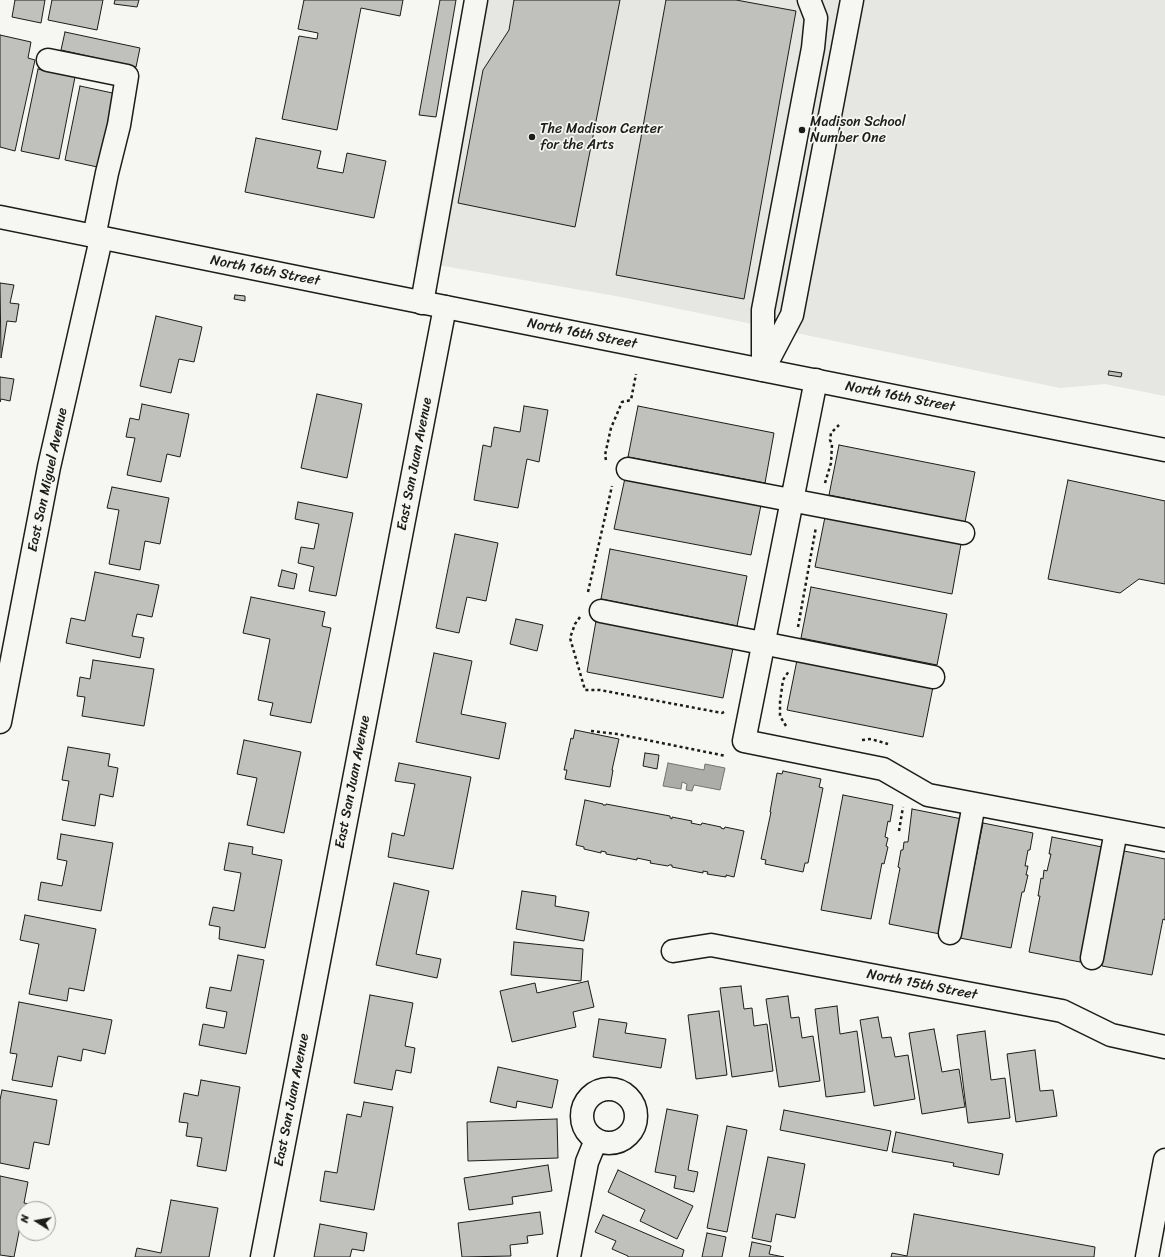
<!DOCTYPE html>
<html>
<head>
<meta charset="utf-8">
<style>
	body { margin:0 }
	#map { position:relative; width:1165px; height:1257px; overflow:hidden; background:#f6f6f2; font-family:Sriracha,sans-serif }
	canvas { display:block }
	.north { position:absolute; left:16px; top:1201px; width:40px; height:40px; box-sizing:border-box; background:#f6f6f2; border:1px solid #9f9f9c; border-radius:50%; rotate:281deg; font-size:11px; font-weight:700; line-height:16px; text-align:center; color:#1c1c1c }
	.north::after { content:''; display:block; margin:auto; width:14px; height:18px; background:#1c1c1c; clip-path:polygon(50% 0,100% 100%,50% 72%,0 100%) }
</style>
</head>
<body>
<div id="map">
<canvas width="1165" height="1257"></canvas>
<div class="north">N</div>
</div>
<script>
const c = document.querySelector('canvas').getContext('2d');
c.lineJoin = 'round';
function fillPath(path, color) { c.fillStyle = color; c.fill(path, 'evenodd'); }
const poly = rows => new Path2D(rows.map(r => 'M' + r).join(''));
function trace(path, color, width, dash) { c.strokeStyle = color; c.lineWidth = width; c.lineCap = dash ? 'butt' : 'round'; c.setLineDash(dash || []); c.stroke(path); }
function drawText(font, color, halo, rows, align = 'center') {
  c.font = font + ' Sriracha,sans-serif'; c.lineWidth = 3.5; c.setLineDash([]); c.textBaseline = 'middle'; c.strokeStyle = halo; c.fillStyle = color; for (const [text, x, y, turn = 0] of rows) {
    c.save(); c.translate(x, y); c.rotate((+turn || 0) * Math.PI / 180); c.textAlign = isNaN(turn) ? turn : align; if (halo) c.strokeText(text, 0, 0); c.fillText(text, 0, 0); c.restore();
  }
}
fillPath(poly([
	[464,0,1165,0,1165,396,1105,384,1060,388,801,334,621,297,415,261]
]), '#e6e6e2');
const water = poly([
	[668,763,704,770,705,764,725,768,720,790,694,785,692,791,686,790,687,784,682,782,681,789,663,786,668,763]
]);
fillPath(water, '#acaca9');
trace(water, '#727271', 1);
const building = poly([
	[15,0,45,0,41,23,12,17,15,0],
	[52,0,103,0,97,30,48,20,52,0],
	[115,0,139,0,137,7,114,4,115,0],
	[304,0,403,0,400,16,361,8,337,130,282,119,299,36,317,39,318,33,298,29,304,0],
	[440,0,456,0,436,117,419,115,440,0],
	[514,0,620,0,575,227,458,203,483,70,509,30,514,0],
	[666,0,736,0,796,11,744,299,616,275,666,0],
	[65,32,140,48,136,67,61,50,65,32],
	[0,35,31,42,28,58,35,60,15,151,0,147,0,35],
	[38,69,75,77,59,159,21,151,38,69],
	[80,86,117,94,102,168,65,160,80,86],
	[256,138,321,151,317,168,343,173,347,153,386,161,374,218,245,192,256,138],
	[0,283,14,285,10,303,19,304,16,322,7,321,1,358,0,283],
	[235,295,245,296,245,301,234,299,235,295],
	[156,316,202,327,194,362,179,359,171,393,140,386,156,316],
	[1109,371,1122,373,1121,377,1108,375,1109,371],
	[0,377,14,379,10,401,1,399,0,402,0,377],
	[317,394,362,404,347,478,301,468,317,394],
	[142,404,189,414,180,457,167,454,161,482,127,475,135,438,126,437,130,418,139,420,142,404],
	[524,406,548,410,539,462,527,459,518,508,474,500,483,445,491,447,494,427,520,432,524,406],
	[638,406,774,433,765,483,628,457,638,406],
	[839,445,975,472,965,522,829,495,839,445],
	[625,478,761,505,751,555,614,529,625,478],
	[1068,480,1165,501,1165,584,1139,579,1120,593,1048,579,1068,480],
	[112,487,169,498,160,544,145,541,140,570,109,564,119,510,107,508,112,487],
	[298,502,353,513,336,596,309,591,314,567,298,563,301,547,314,549,319,524,295,519,298,502],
	[825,517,961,544,952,594,815,567,825,517],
	[455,534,498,543,486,601,467,597,459,633,436,628,455,534],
	[610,549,747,576,737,626,601,599,610,549],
	[282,570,297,574,294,589,278,586,282,570],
	[95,572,159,585,152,617,137,614,132,636,144,638,140,658,66,643,71,618,85,621,95,572],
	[811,587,947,614,937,665,801,638,811,587],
	[251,597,325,612,322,626,331,628,311,723,270,715,273,703,258,700,270,639,243,633,251,597],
	[516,619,543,625,537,651,510,644,516,619],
	[596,621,733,648,723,698,587,672,596,621],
	[434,653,472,661,461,714,506,723,499,759,416,742,434,653],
	[93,660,154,669,144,726,82,716,85,697,77,696,80,677,90,679,93,660],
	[797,660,933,687,923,737,787,710,797,660],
	[575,730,619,739,612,770,613,770,610,787,565,779,567,770,564,770,571,738,573,739,575,730],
	[244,740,301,752,284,833,247,825,257,778,237,774,244,740],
	[68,747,110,754,108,766,118,768,113,797,100,794,95,826,62,820,69,781,62,780,68,747],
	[645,753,659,755,657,769,643,766,645,753],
	[399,763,471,777,453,869,388,857,392,833,404,836,415,784,395,781,399,763],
	[783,771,821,779,819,787,823,788,808,863,805,863,803,872,765,864,766,860,761,859,771,812,770,812,777,773,782,774,783,771],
	[843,795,893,805,890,822,888,821,885,837,888,838,886,846,888,847,884,864,882,863,871,919,821,910,843,795],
	[585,800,603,804,603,805,606,805,606,804,670,816,670,818,672,819,672,817,692,821,691,823,701,825,702,823,721,827,721,828,724,829,725,827,744,831,734,877,726,875,726,877,707,874,708,872,703,871,703,873,672,867,672,865,669,865,668,866,650,863,651,861,637,858,637,860,606,854,606,852,601,851,601,853,584,849,584,847,576,845,585,800],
	[912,809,962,819,940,934,889,924,900,868,898,867,901,850,903,850,904,842,908,842,912,809],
	[983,823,1033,833,1030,850,1028,850,1025,866,1028,866,1026,875,1028,875,1024,892,1022,892,1011,948,960,938,983,823],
	[61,834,113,843,101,911,38,900,41,882,62,886,67,861,57,859,61,834],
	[1052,837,1102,847,1080,962,1029,952,1040,896,1038,896,1041,878,1043,879,1044,870,1047,871,1051,854,1049,854,1052,837],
	[229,843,253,847,252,854,282,860,265,948,219,939,220,927,209,925,213,907,234,911,241,873,224,870,229,843],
	[1124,851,1165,859,1165,920,1163,919,1152,975,1102,966,1124,851],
	[394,883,429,891,416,954,441,959,437,978,376,965,394,883],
	[522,891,556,896,555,906,589,912,584,941,516,929,522,891],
	[25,915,96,929,84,991,69,988,67,1001,29,994,39,944,20,940,25,915],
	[514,942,583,949,581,981,511,975,514,942],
	[238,955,264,960,246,1054,199,1045,203,1024,224,1028,227,1012,206,1008,210,987,231,991,238,955],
	[588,981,594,1007,573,1012,576,1027,512,1042,500,991,535,983,537,993,588,981],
	[741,986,744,1009,752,1008,754,1026,767,1024,773,1071,732,1077,720,988,741,986],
	[370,995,413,1003,405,1046,415,1048,411,1073,396,1070,392,1090,354,1083,370,995],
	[788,996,791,1018,799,1017,802,1038,813,1036,820,1081,779,1087,766,999,788,996],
	[19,1002,112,1020,105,1054,83,1049,81,1061,58,1056,52,1087,12,1080,17,1054,10,1053,19,1002],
	[837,1006,840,1034,857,1031,865,1092,826,1097,815,1009,837,1006],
	[719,1011,727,1075,696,1079,688,1015,719,1011],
	[878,1017,882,1038,891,1037,895,1057,908,1055,915,1099,874,1106,860,1020,878,1017],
	[599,1019,627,1023,625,1033,666,1039,661,1068,593,1057,599,1019],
	[934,1029,942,1072,959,1069,965,1107,922,1114,909,1033,934,1029],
	[985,1031,991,1080,1005,1078,1010,1118,968,1123,957,1035,985,1031],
	[1035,1050,1040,1091,1053,1090,1057,1116,1016,1122,1007,1054,1035,1050],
	[498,1067,558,1080,552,1108,517,1101,516,1108,490,1102,498,1067],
	[201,1080,240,1087,226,1171,197,1166,202,1138,186,1136,188,1123,179,1122,184,1093,198,1096,201,1080],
	[2,1090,57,1100,49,1145,34,1142,29,1169,0,1163,0,1100,2,1090],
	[364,1102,393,1107,374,1210,320,1201,325,1171,337,1173,347,1114,361,1117,364,1102],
	[667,1109,698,1115,688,1170,698,1172,694,1192,674,1188,676,1176,655,1172,667,1109],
	[784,1110,891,1131,887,1151,780,1130,784,1110],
	[557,1119,558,1158,468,1161,467,1122,557,1119],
	[727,1126,747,1130,727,1232,707,1228,727,1126],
	[896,1132,1003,1154,999,1175,953,1166,954,1163,892,1152,896,1132],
	[768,1157,805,1164,795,1218,776,1214,771,1242,752,1238,768,1157],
	[548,1165,552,1191,512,1197,513,1204,469,1210,464,1178,548,1165],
	[618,1170,693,1206,677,1239,640,1221,645,1210,608,1192,618,1170],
	[0,1176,28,1182,24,1203,35,1205,34,1209,24,1209,24,1227,20,1227,14,1257,0,1255,0,1176],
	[171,1200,218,1208,209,1257,135,1257,137,1248,161,1253,171,1200],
	[540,1212,543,1234,527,1236,528,1243,510,1245,511,1256,462,1257,458,1223,540,1212],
	[914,1214,1095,1247,1094,1257,891,1257,892,1253,907,1256,914,1214],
	[603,1215,684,1250,682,1257,628,1257,628,1256,612,1249,616,1241,595,1232,603,1215],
	[320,1224,367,1233,364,1251,352,1249,350,1257,314,1257,320,1224],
	[707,1233,726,1237,722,1257,702,1257,707,1233],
	[752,1242,771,1246,769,1254,784,1257,749,1257,752,1242]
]);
fillPath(building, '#c0c0bd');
trace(building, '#1c1c1c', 1);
const minor = poly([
	[48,60,127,76,119,125,107,173,94,237],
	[422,303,476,0],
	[763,367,763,310,813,48,816,18,809,0],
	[763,370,792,315,852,0],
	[816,380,744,741,883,769,928,795,1165,840],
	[628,469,963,533],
	[601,611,933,677],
	[0,722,49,467,101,239],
	[950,933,974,804],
	[673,951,711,945,1062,1011,1111,1035,1165,1047],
	[1092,958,1116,831],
	'582 1116a27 27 0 1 1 54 0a27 27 0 1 1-54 0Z',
	[262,1257,445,307],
	[569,1257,587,1162,596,1140]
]);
const major = poly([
	[0,217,375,293,1165,450],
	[1147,1257,1165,1160]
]);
trace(minor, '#1c1c1c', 25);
trace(major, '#1c1c1c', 25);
trace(poly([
	[606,460,605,455,611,428,622,402,631,400,636,374],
	[825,483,831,463,832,444,830,440,831,433,839,425],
	[588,592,612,486],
	[580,617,575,624,570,638,585,690,600,690,722,713,726,711],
	[798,627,816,527],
	[786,726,780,716,780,702,783,680,789,671],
	[591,731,617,734,726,756],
	[862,740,871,739,888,744],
	[899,831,903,807]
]), '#1c1c1c', 2.5, [3, 3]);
trace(minor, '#f6f6f2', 22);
trace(major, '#f6f6f2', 22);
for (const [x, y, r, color] of [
	[802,130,4,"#1c1c1c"],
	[532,137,4,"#1c1c1c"]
]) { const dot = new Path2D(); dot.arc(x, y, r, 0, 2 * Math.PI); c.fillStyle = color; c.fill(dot); trace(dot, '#f6f6f2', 1.5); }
drawText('14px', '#1c1c1c', '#f6f6f2', [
	["Madison School",810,122],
	["Number One",810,138],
	["The Madison Center",540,129],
	["for the Arts",540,145]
], 'left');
drawText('14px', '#1c1c1c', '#f6f6f2', [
	["North 16th Street",265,271,11],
	["North 16th Street",582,334,11],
	["North 16th Street",900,397,11],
	["East San Juan Avenue",415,464,-79],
	["East San Miguel Avenue",48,480,-78],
	["East San Juan Avenue",353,782,-79],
	["North 15th Street",922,985,11],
	["East San Juan Avenue",292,1100,-79]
]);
</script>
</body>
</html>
